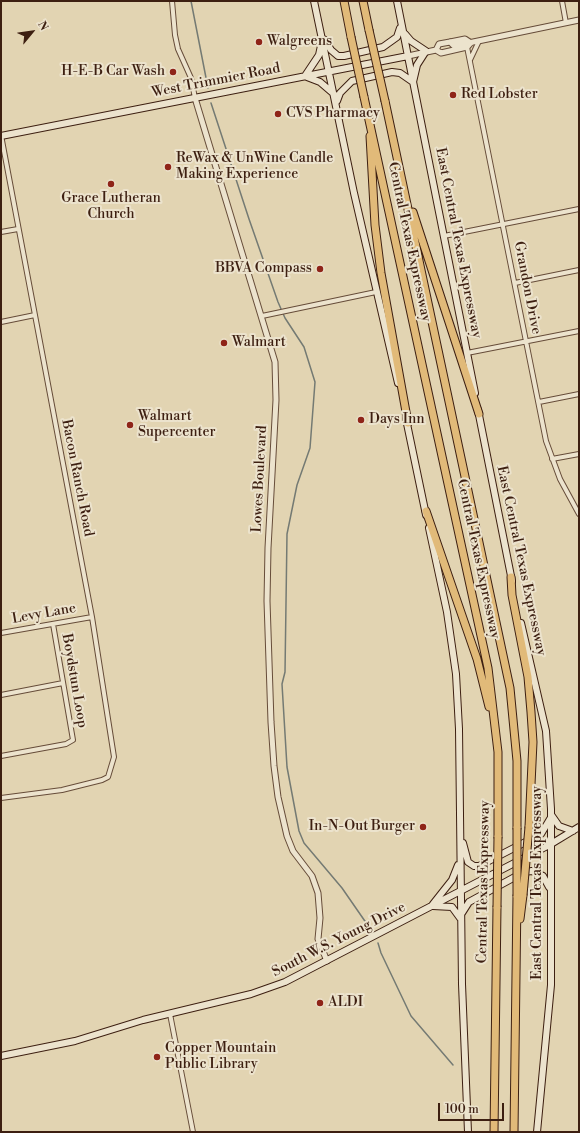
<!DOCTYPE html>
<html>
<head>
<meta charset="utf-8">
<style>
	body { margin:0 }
	#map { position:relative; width:580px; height:1133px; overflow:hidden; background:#e2d4b2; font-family:"Libre Bodoni",serif }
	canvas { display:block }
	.frame { position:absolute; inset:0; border:2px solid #3d1f11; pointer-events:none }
	.north { position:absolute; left:12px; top:12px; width:40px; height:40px; -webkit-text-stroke:3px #ece3cd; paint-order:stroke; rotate:61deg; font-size:11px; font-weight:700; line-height:16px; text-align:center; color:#3d1f11 }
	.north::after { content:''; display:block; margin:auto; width:14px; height:18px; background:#3d1f11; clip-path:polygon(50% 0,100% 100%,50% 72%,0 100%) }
	.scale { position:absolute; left:438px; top:1103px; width:66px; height:18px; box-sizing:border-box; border:2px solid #3d1f11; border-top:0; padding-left:5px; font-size:12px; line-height:14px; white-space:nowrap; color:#3d1f11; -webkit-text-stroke:3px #ece3cd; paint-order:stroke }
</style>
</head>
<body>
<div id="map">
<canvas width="580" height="1133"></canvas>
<div class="frame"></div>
<div class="north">N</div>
<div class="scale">100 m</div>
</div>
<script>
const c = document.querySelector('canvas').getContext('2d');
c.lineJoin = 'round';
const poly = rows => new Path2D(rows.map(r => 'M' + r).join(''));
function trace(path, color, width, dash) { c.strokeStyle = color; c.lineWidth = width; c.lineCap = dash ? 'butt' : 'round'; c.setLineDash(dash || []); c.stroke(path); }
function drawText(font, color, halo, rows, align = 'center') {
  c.font = font + ' "Libre Bodoni",serif'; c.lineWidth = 4; c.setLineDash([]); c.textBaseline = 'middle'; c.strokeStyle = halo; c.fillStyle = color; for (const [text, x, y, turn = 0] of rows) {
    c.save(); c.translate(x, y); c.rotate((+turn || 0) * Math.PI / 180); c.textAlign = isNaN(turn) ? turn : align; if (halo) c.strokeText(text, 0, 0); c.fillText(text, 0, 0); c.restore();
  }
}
trace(poly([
	[191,1,208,88],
	[211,103,249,219,278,302,285,318,304,347,315,382,310,448,297,485,287,534,285,672,282,684,287,767,299,831,304,843,342,888,369,927],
	[378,943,381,953,411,1016,453,1065]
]), '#747a73', 1.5);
const minor = poly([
	[172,1,175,35,178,49,191,78,195,98],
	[562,1,566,23],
	[467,47,546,441,560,479,579,514],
	[470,60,479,41],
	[1,232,18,229],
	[444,236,579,209],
	[515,283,579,270],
	[262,316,376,292],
	[1,322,35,315],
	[467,353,579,331],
	[539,402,579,394],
	[552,459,579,454],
	[1,633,92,617],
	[1,695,63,683],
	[1,756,66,744,73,740,53,624],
	[1,798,62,790,102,780,108,777,114,757,92,617,1,135],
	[170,1014,193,1132]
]);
const tertiary = poly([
	[450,42,454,46,579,20],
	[436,50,439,44,450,42,465,39,471,43],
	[408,56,436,50,441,53,467,47,469,45],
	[195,98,275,362,276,400,268,548,267,601,271,722,274,766,278,797,287,836,293,851,312,876,318,893,320,918,318,939,327,961]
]);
const secondary = poly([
	[314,1,354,193,398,383],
	[397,1,475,393],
	[325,40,331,50,338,56,344,56,383,47,397,37,400,28],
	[305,76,319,55,322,41],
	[307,77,320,82,334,94],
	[337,101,340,93,352,81,392,72,400,73,413,82,417,65,426,51,411,41,405,34],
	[1,136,408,56],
	[478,410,512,581],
	[406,419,426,515],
	[429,528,447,612,456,674,459,729,462,984,468,1132],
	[521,623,546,731,551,809,551,985,537,1132],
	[552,816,559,826,573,831],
	[463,843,468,862,474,866,479,866,541,834,550,819],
	[433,904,452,880,458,865],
	[433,906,452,907,460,918],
	[462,913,469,902,524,872,532,871,543,876,549,887],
	[1,1056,75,1041,143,1020,251,994,285,982,551,844,579,827]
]);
const motorway = poly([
	[344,1,351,37],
	[363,1,369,30],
	[364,97,488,668,498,752,498,837],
	[385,101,510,688,517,761,517,828],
	[370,136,375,225,381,273,408,423],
	[413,212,479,414],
	[426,511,477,659,489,707],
	[511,577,512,595,528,677,531,712,533,742,529,827],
	[520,919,523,895],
	[494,1132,497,907],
	[514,1132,517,896]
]);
trace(minor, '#664c39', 6);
trace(tertiary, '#664c39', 7);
trace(secondary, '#3d1f11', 8);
trace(motorway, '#3d1f11', 9);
trace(minor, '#ece3cd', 4);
trace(tertiary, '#ece3cd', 5);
trace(secondary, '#ece3cd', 6);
trace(motorway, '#e1ba79', 7);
const motorwayBridge = poly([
	[369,30,385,101],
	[351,37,364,97],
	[523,895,529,827],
	[517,896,517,828],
	[497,907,498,837]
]);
trace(motorwayBridge, '#3d1f11', 9, []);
trace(motorwayBridge, '#e1ba79', 7);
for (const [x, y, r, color] of [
	[259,42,4,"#8f2418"],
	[173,72,4,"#8f2418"],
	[453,95,4,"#8f2418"],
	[278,114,4,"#8f2418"],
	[168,167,4,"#8f2418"],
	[111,184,4,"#8f2418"],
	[320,269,4,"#8f2418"],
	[224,343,4,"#8f2418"],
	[361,420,4,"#8f2418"],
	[130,425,4,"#8f2418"],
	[423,827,4,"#8f2418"],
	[320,1003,4,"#8f2418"],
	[157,1057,4,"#8f2418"]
]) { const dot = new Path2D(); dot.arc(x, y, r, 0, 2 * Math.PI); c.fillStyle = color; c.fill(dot); trace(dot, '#ece3cd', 1.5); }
drawText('14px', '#3d1f11', '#ece3cd', [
	["Walgreens",267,42],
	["H-E-B Car Wash",165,72,"right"],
	["Red Lobster",461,95],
	["CVS Pharmacy",286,114],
	["ReWax & UnWine Candle",176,159],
	["Making Experience",176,175],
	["Grace Lutheran",111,199,"center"],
	["Church",111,215,"center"],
	["BBVA Compass",312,269,"right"],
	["Walmart",232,343],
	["Walmart",138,417],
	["Supercenter",138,433],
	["Days Inn",369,420],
	["In-N-Out Burger",415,827,"right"],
	["ALDI",328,1003],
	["Copper Mountain",165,1049],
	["Public Library",165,1065]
], 'left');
drawText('14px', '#3d1f11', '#ece3cd', [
	["West Trimmier Road",216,81,-11],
	["Central Texas Expressway",409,242,78],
	["East Central Texas Expressway",458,243,79],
	["Grandon Drive",527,288,79],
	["Bacon Ranch Road",77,478,79],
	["Lowes Boulevard",260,479,-87],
	["Central Texas Expressway",478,559,78],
	["East Central Texas Expressway",521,561,78],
	["Levy Lane",44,614,-10],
	["Boydstun Loop",74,681,80],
	["Central Texas Expressway",484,882,-89],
	["East Central Texas Expressway",538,883,-90],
	["South W.S. Young Drive",339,940,-27]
]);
</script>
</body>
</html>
